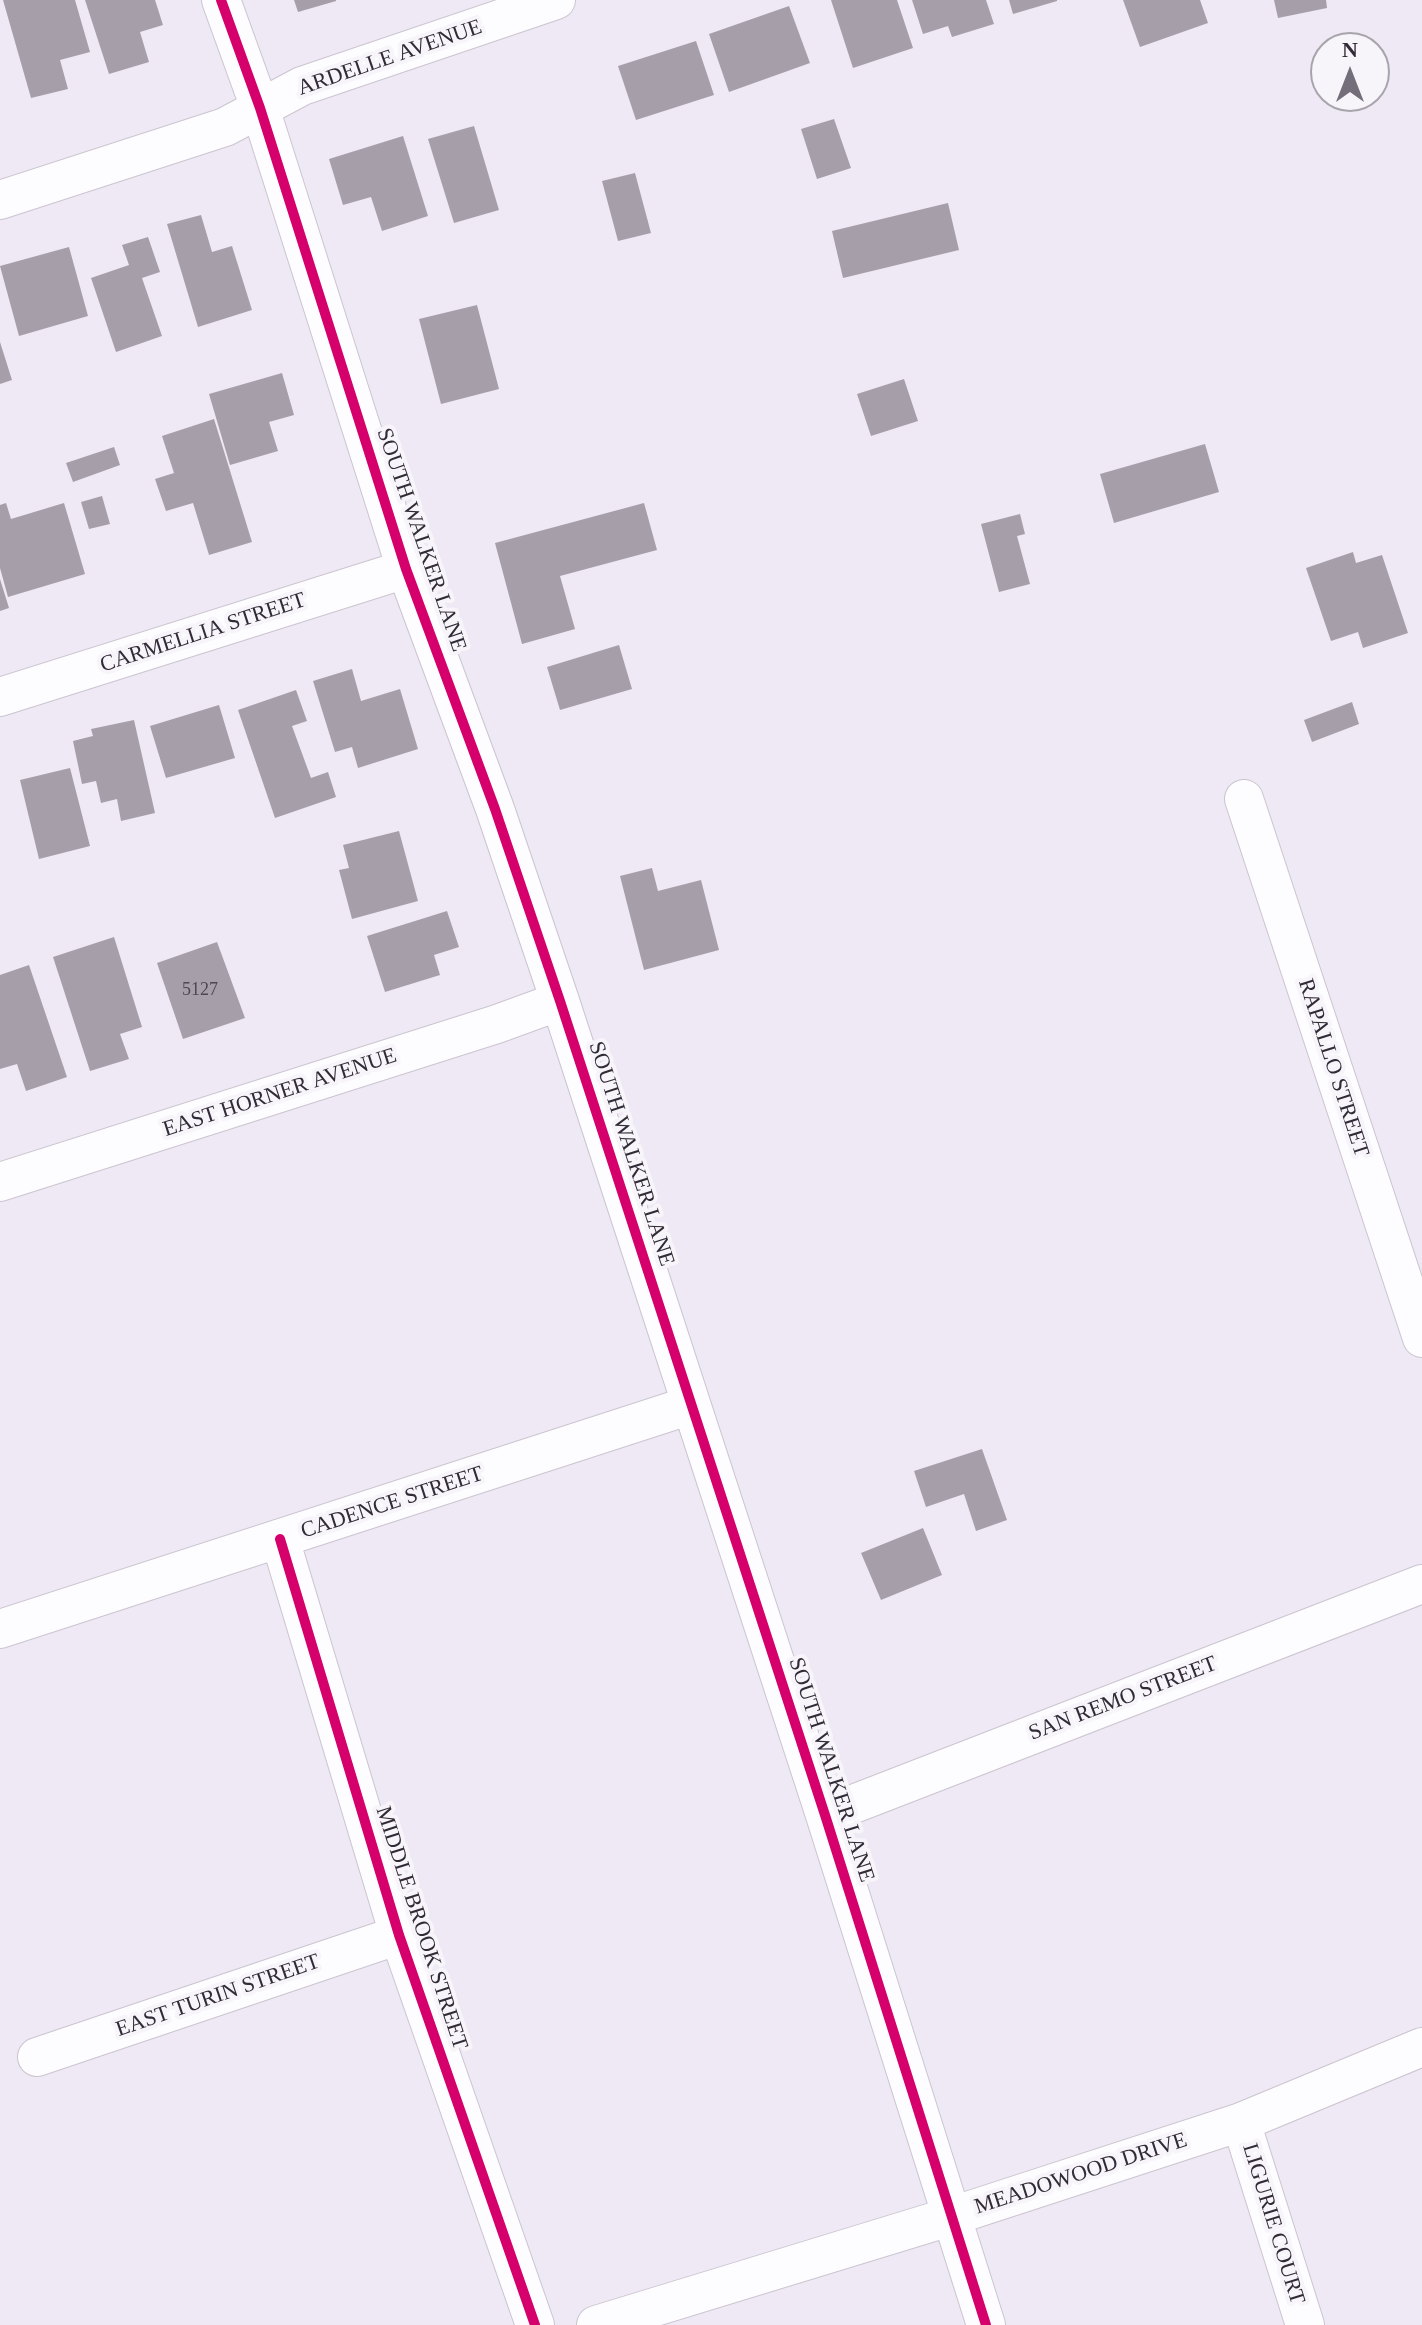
<!DOCTYPE html>
<html>
<head>
<meta charset="utf-8">
<style>
	body { margin:0 }
	#map { position:relative; width:1422px; height:2325px; overflow:hidden; background:#efe8f5; font-family:"Times New Roman",serif }
	canvas { display:block }
	.north { position:absolute; left:1310px; top:32px; width:80px; height:80px; box-sizing:border-box; background:#f7f4fa; border:2px solid #a8a4ac; border-radius:50%; rotate:0deg; font-size:22px; font-weight:700; line-height:32px; text-align:center; color:#322b37 }
	.north::after { content:''; display:block; margin:auto; width:28px; height:36px; background:#746d7a; clip-path:polygon(50% 0,100% 100%,50% 72%,0 100%) }
</style>
</head>
<body>
<div id="map">
<canvas width="1422" height="2325"></canvas>
<div class="north">N</div>
</div>
<script>
const c = document.querySelector('canvas').getContext('2d');
c.lineJoin = 'round';
function fillPath(path, color) { c.fillStyle = color; c.fill(path, 'evenodd'); }
const poly = rows => new Path2D(rows.map(r => 'M' + r).join(''));
function trace(path, color, width, dash) { c.strokeStyle = color; c.lineWidth = width; c.lineCap = dash ? 'butt' : 'round'; c.setLineDash(dash || []); c.stroke(path); }
function drawText(font, color, halo, rows, align = 'center') {
  c.font = font + ' "Times New Roman",serif'; c.lineWidth = 8; c.setLineDash([]); c.textBaseline = 'middle'; c.strokeStyle = halo; c.fillStyle = color; for (const [text, x, y, turn = 0] of rows) {
    c.save(); c.translate(x, y); c.rotate((+turn || 0) * Math.PI / 180); c.textAlign = isNaN(turn) ? turn : align; if (halo) c.strokeText(text, 0, 0); c.fillText(text, 0, 0); c.restore();
  }
}
fillPath(poly([
	[3,0,75,0,90,52,60,60,68,89,31,98],
	[85,0,155,0,163,25,140,32,149,62,109,74],
	[294,0,336,0,336,1,298,12],
	[831,0,897,0,913,48,853,68],
	[912,0,986,0,994,24,952,37,948,26,923,34],
	[1009,0,1057,0,1057,1,1013,14],
	[1123,0,1200,0,1208,23,1140,47],
	[1274,0,1326,0,1327,8,1278,18],
	[789,6,810,63,729,92,709,34],
	[696,41,714,95,636,120,618,66],
	[834,119,851,168,817,179,801,129],
	[474,126,499,210,454,223,428,139],
	[403,136,428,216,382,231,371,197,343,205,329,159],
	[635,173,651,233,618,241,602,181],
	[948,203,959,250,843,278,832,231],
	[201,215,212,252,232,246,252,310,198,327,167,224],
	[148,237,160,272,142,278,162,336,116,352,91,278,129,265,122,245],
	[69,247,88,316,19,336,0,266],
	[477,305,499,389,441,404,419,319],
	[0,342,12,380,0,384],
	[282,373,294,415,269,422,278,451,230,465,209,394],
	[904,379,918,421,871,436,857,394],
	[214,419,252,542,209,555,193,503,166,511,155,479,174,473,162,436],
	[1205,444,1219,492,1114,523,1100,474],
	[114,447,120,465,73,482,66,463],
	[102,496,110,524,89,529,81,502],
	[6,503,11,519,64,503,85,574,8,597,0,568,0,505],
	[644,503,657,550,560,576,575,629,522,644,495,543],
	[1020,514,1025,534,1017,536,1030,584,999,592,981,524],
	[1353,552,1356,563,1382,555,1408,633,1363,648,1358,632,1331,641,1306,568],
	[0,579,9,608,0,611],
	[619,645,632,689,560,710,547,667],
	[352,669,361,701,400,689,418,749,358,768,352,747,335,752,313,681],
	[296,690,307,721,292,726,311,778,328,772,336,797,275,818,238,710],
	[1352,702,1359,724,1312,742,1304,720],
	[219,705,235,758,166,778,150,726],
	[134,720,155,813,121,821,117,799,101,803,96,781,82,784,73,741,93,736,91,729],
	[70,768,90,846,39,859,20,780],
	[399,831,418,901,352,919,339,870,349,868,343,845],
	[652,868,658,891,701,880,719,950,644,970,620,876],
	[447,911,459,947,434,955,440,975,385,992,367,936],
	[114,937,142,1027,120,1034,129,1059,90,1071,53,957],
	[217,942,245,1018,183,1039,157,963],
	[29,965,67,1077,26,1091,17,1064,0,1069,0,975],
	[982,1449,1007,1520,976,1531,964,1494,926,1507,914,1471],
	[923,1528,942,1575,881,1600,861,1553]
]), '#a69faa');
const street = poly([
	[221,0,260,108,406,569,495,809,560,1001,825,1815,986,2325],
	[0,200,225,127,302,86,556,0],
	[0,697,406,569],
	[1244,799,1422,1338],
	[0,1182,497,1024,560,1001],
	[280,1539,399,1935,535,2325],
	[0,1629,691,1405],
	[825,1815,1422,1584],
	[37,2057,399,1935],
	[1241,2122,1305,2325],
	[596,2325,949,2217,1241,2122,1422,2047]
]);
trace(street, '#cbc5d0', 40);
trace(street, '#fdfcfe', 38);
trace(poly([
	[221,0,260,108,406,569,495,809,560,1001,825,1815,986,2325],
	[280,1539,399,1935,535,2325]
]), '#d6006c', 10);
drawText('18px', '#4f4854', null, [
	["5127",200,990]
]);
drawText('22px', '#322b37', '#f7f4fa', [
	["ARDELLE AVENUE",390,58,-19],
	["SOUTH WALKER LANE",421,540,71],
	["CARMELLIA STREET",203,633,-18],
	["RAPALLO STREET",1333,1068,72],
	["EAST HORNER AVENUE",280,1093,-18],
	["SOUTH WALKER LANE",631,1154,72],
	["CADENCE STREET",392,1503,-18],
	["SAN REMO STREET",1123,1699,-21],
	["SOUTH WALKER LANE",831,1770,72],
	["MIDDLE BROOK STREET",421,1928,72],
	["EAST TURIN STREET",218,1996,-19],
	["MEADOWOOD DRIVE",1081,2174,-18],
	["LIGURIE COURT",1273,2224,73]
]);
</script>
</body>
</html>
